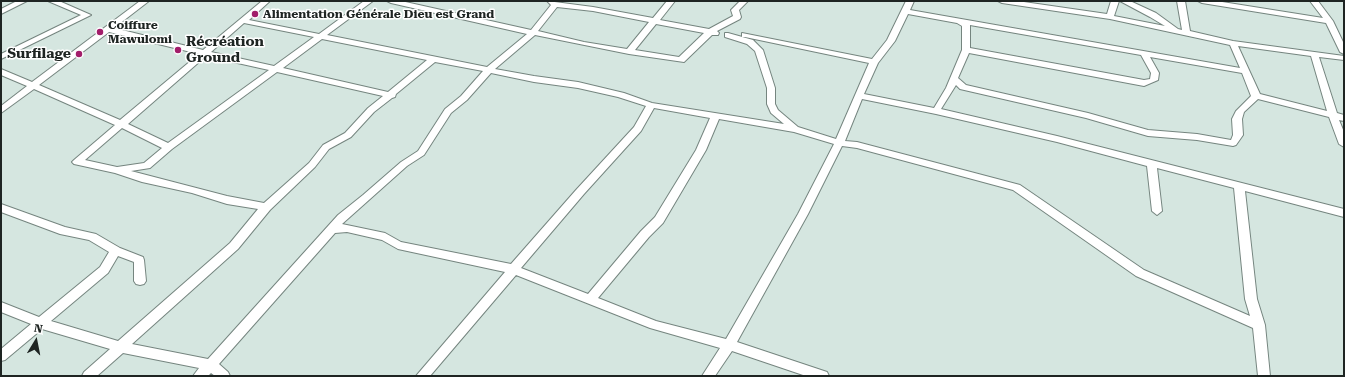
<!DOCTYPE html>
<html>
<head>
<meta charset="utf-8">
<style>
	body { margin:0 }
	#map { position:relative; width:1345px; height:377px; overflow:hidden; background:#d5e6e0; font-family:"Roboto Serif",serif }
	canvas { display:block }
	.frame { position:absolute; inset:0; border:2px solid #1e2422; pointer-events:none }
	.north { position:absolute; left:16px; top:321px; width:40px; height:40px; -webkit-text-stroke:3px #fff; paint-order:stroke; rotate:10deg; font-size:11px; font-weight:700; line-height:16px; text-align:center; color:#1e2422 }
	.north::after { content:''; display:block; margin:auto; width:14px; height:18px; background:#1e2422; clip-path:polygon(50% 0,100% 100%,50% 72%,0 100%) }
</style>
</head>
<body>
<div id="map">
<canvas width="1345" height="377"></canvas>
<div class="frame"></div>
<div class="north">N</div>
</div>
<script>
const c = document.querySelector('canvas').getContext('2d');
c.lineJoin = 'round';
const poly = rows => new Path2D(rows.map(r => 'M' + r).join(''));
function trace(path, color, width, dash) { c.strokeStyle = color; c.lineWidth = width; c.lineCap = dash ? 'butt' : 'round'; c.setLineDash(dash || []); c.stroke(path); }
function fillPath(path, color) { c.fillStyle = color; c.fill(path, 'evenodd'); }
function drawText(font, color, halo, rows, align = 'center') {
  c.font = font + ' "Roboto Serif",serif'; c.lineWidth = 3; c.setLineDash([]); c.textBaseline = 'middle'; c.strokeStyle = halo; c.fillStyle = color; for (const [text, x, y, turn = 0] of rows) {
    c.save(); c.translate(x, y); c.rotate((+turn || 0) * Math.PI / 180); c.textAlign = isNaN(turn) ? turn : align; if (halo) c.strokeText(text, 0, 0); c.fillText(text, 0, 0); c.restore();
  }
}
const minor = poly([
	[17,1,27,1,1,14,1,9,17,1],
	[48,1,59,1,91,15,1,59,1,54,81,15,48,1],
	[140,1,149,1,114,28,203,50,262,1,270,1,249,20,319,34,364,1,373,1,327,35,487,67,527,34,391,3,387,1,401,1,531,30,551,5,547,1,593,7,653,18,667,1,675,1,660,20,709,29,733,16,731,10,740,1,748,1,739,10,741,17,740,19,717,31,719,33,718,35,712,35,684,62,629,54,535,35,495,69,534,76,578,82,624,93,652,103,784,124,771,113,767,104,767,88,755,51,747,44,725,37,725,33,728,33,753,40,763,50,775,88,775,104,778,110,798,127,836,139,869,63,745,37,742,37,742,33,872,59,887,40,906,1,914,1,910,10,1240,68,1230,45,1110,19,1002,3,998,1,1017,1,1107,14,1111,1,1119,1,1114,16,1165,26,1150,17,1120,1,1130,1,1156,13,1178,29,1182,30,1177,1,1185,1,1190,31,1233,41,1344,56,1344,60,1319,57,1337,113,1344,115,1344,121,1339,120,1344,132,1344,147,1339,144,1329,117,1258,99,1244,112,1242,119,1243,135,1236,145,1233,146,1197,140,1148,136,1086,118,960,89,956,85,941,109,1057,136,1344,209,1344,217,1245,191,1257,299,1265,325,1270,376,1258,376,1253,328,1136,276,1013,190,857,148,842,146,808,214,737,342,827,372,829,376,806,376,732,351,715,376,702,376,720,348,650,328,516,275,430,376,416,376,505,272,398,249,382,240,347,232,335,233,219,364,228,372,230,376,215,376,211,373,208,376,193,376,199,368,123,353,97,376,82,376,84,372,110,349,42,329,5,360,1,361,1,349,31,324,1,312,1,302,39,317,100,267,109,252,89,240,60,234,1,212,1,204,65,227,96,234,120,248,143,257,144,260,146,281,144,284,140,285,136,284,134,281,134,262,118,256,108,273,51,321,118,341,230,243,258,209,227,204,192,193,142,182,115,173,74,164,72,162,74,160,115,125,34,89,1,113,1,106,27,86,1,75,1,69,32,82,140,1],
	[557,7,593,11,649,22,627,49,584,42,538,31,557,7],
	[908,14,957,23,962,26,962,50,946,88,934,108,864,94,878,63,895,41,908,14],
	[244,23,314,37,274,66,211,52,244,23],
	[656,24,704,33,679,57,635,50,656,24],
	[970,25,1141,55,1151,73,1150,79,1144,80,970,48,970,25],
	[109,32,199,54,120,120,39,85,109,32],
	[322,39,427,60,388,92,283,68,322,39],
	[1238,46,1311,56,1327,111,1260,94,1238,46],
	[969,53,1144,86,1158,80,1159,73,1150,57,1242,73,1251,96,1236,111,1232,119,1233,135,1231,140,1197,134,1148,130,1088,113,966,85,958,78,969,53],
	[206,56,269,70,168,143,128,124,206,56],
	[435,62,483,71,461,96,445,109,418,151,401,162,363,195,338,215,208,359,132,344,238,249,270,210,315,167,329,149,351,137,374,112,392,98,395,97,396,94,435,62],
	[277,72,383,96,368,108,345,133,323,145,309,163,264,203,227,196,131,171,150,168,172,149,277,72],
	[491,73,534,82,578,88,618,97,646,106,634,127,576,190,511,264,401,242,385,233,342,224,407,166,424,155,451,113,467,100,491,73],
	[862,99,936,114,1057,142,1147,166,1152,211,1157,215,1162,211,1157,168,1234,188,1245,299,1250,316,1144,270,1020,185,857,142,845,141,862,99],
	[654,108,710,118,696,150,655,217,641,231,588,294,521,268,584,194,641,131,654,108],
	[719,119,794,132,834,144,798,214,726,339,656,321,598,298,649,237,663,223,706,150,719,119],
	[122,128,162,148,144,163,117,167,85,160,122,128],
	[1198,1,1216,1,1323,18,1310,1,1318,1,1333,21,1344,44,1344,54,1340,52,1326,23,1202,3,1198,1]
]);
trace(minor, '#75857f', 2);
fillPath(minor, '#fff');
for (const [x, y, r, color] of [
	[255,14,4,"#a21d6a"],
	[100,32,4,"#a21d6a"],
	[178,50,4,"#a21d6a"],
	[79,54,4,"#a21d6a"]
]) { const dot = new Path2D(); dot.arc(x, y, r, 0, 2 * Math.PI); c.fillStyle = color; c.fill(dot); trace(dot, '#fff', 1.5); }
drawText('bold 12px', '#1e2422', '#fff', [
	["Alimentation Générale Dieu est Grand",263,14],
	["Coiffure",108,25],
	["Mawulomi",108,39]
], 'left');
drawText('bold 14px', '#1e2422', '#fff', [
	["Récréation",186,42],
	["Ground",186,58],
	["Surfilage",71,54,"right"]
], 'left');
</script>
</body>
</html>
